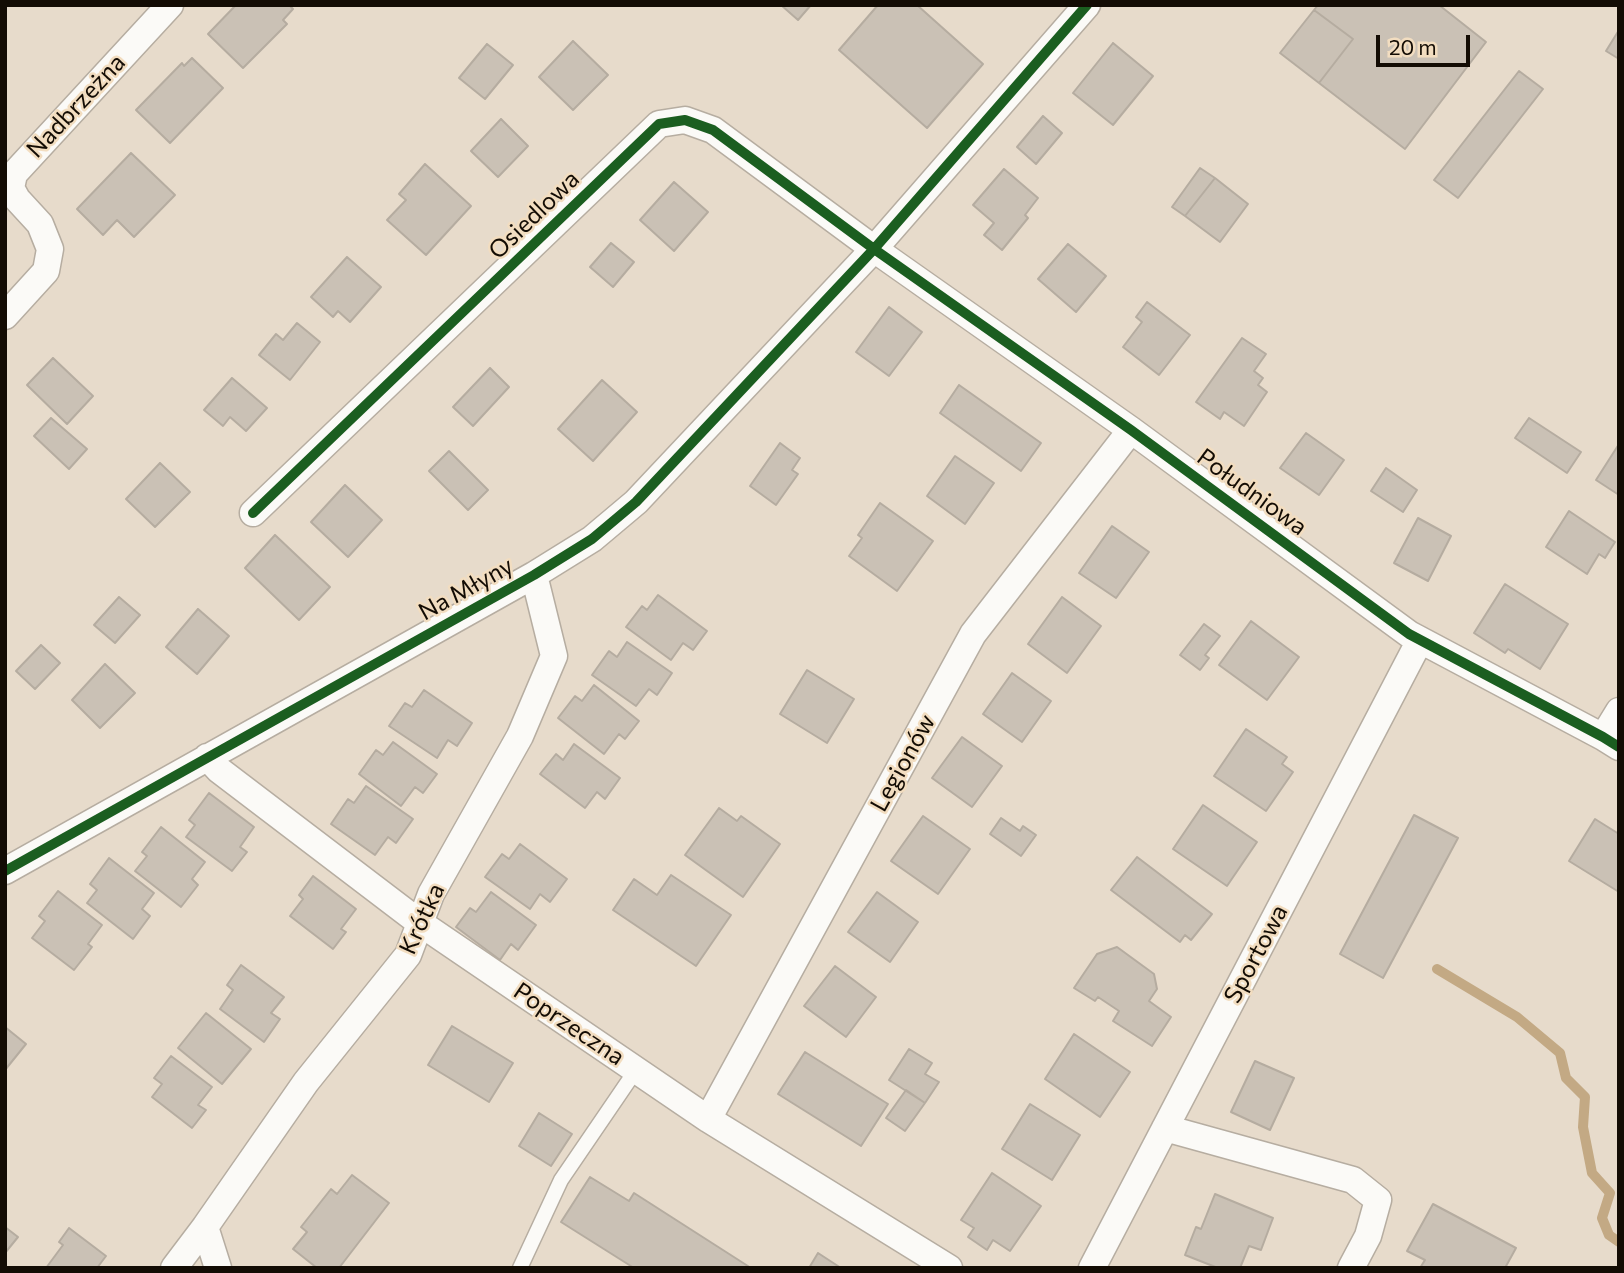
<!DOCTYPE html>
<html>
<head>
<meta charset="utf-8">
<style>
	body { margin:0 }
	#map { position:relative; width:1624px; height:1273px; overflow:hidden; background:#e7dbcb; font-family:Commissioner,sans-serif }
	canvas { display:block }
	.frame { position:absolute; inset:0; border:7px solid #130c04; pointer-events:none }
	.scale { position:absolute; left:1376px; top:35px; width:94px; height:32px; box-sizing:border-box; border:4px solid #130c04; border-top:0; padding-left:9px; font-size:21px; line-height:24px; white-space:nowrap; color:#130c04; -webkit-text-stroke:5px #f2ddc0; paint-order:stroke }
</style>
</head>
<body>
<div id="map">
<canvas width="1624" height="1273"></canvas>
<div class="frame"></div>
<div class="scale">20 m</div>
</div>
<script>
const c = document.querySelector('canvas').getContext('2d');
c.lineJoin = 'round';
const poly = rows => new Path2D(rows.map(r => 'M' + r).join(''));
function trace(path, color, width, dash) { c.strokeStyle = color; c.lineWidth = width; c.lineCap = dash ? 'butt' : 'round'; c.setLineDash(dash || []); c.stroke(path); }
function fillPath(path, color) { c.fillStyle = color; c.fill(path, 'evenodd'); }
function drawText(font, color, halo, rows, align = 'center') {
  c.font = font + ' Commissioner,sans-serif'; c.lineWidth = 5; c.setLineDash([]); c.textBaseline = 'middle'; c.strokeStyle = halo; c.fillStyle = color; for (const [text, x, y, turn = 0] of rows) {
    c.save(); c.translate(x, y); c.rotate((+turn || 0) * Math.PI / 180); c.textAlign = isNaN(turn) ? turn : align; if (halo) c.strokeText(text, 0, 0); c.fillText(text, 0, 0); c.restore();
  }
}
trace(poly([
	[1437,969,1517,1017,1560,1053,1566,1078,1585,1097,1583,1127,1592,1173,1610,1193,1602,1218,1609,1235,1619,1242]
]), '#c3a984', 10);
const building = poly([
	[236,5,289,5,293,9,283,20,287,24,243,68,208,34,236,5],
	[781,5,811,5,798,20,781,5],
	[878,5,917,5,983,64,927,128,839,50,878,5],
	[1318,5,1439,5,1486,42,1405,149,1319,83,1353,39,1314,10,1318,5],
	[1314,10,1353,39,1319,83,1280,53,1314,10],
	[1619,30,1619,59,1606,51,1619,30],
	[573,41,608,75,573,110,539,77,573,41],
	[1113,43,1153,76,1113,125,1073,93,1113,43],
	[487,44,513,65,485,99,459,78,487,44],
	[192,58,223,88,170,143,136,110,182,63,184,66,192,58],
	[1519,71,1543,89,1458,198,1434,180,1519,71],
	[1043,116,1062,133,1036,164,1017,147,1043,116],
	[501,119,528,146,498,177,471,151,501,119],
	[131,153,175,195,134,237,117,220,103,235,77,209,131,153],
	[425,164,471,206,426,255,387,220,406,200,399,194,425,164],
	[1200,168,1215,178,1185,216,1172,207,1200,168],
	[1004,169,1038,198,1025,215,1028,218,1002,250,984,235,994,223,973,205,1004,169],
	[1215,178,1248,204,1220,242,1185,216,1215,178],
	[674,182,708,212,674,251,640,220,674,182],
	[611,243,634,262,613,287,590,267,611,243],
	[1068,244,1106,276,1076,312,1038,279,1068,244],
	[347,257,381,287,350,322,338,311,333,317,311,297,347,257],
	[1147,302,1190,335,1159,375,1123,347,1142,322,1136,317,1147,302],
	[889,307,922,332,889,376,856,352,889,307],
	[297,323,320,342,290,380,259,355,276,334,283,340,297,323],
	[1242,338,1266,354,1254,371,1263,378,1258,385,1267,392,1244,426,1224,412,1220,419,1196,402,1242,338],
	[53,358,93,396,67,424,27,385,53,358],
	[490,368,509,387,473,426,453,407,490,368],
	[232,378,267,408,246,431,230,417,223,426,204,410,232,378],
	[602,380,637,412,593,461,558,429,602,380],
	[959,385,1041,443,1021,471,940,413,959,385],
	[51,418,87,449,69,469,34,436,51,418],
	[1529,418,1581,452,1567,473,1515,438,1529,418],
	[1306,433,1344,460,1319,495,1280,468,1306,433],
	[780,443,800,458,792,470,798,474,776,505,750,486,780,443],
	[1619,444,1619,495,1596,480,1619,444],
	[449,451,488,490,468,510,429,471,449,451],
	[955,456,994,483,965,524,927,496,955,456],
	[160,463,190,492,155,527,126,499,160,463],
	[1386,468,1417,490,1403,512,1371,491,1386,468],
	[345,485,382,520,348,557,311,522,345,485],
	[880,503,933,541,897,591,849,556,862,538,858,535,880,503],
	[1569,511,1615,542,1605,558,1599,554,1587,574,1546,547,1569,511],
	[1418,518,1451,536,1428,581,1394,563,1418,518],
	[1112,526,1149,552,1116,598,1079,573,1112,526],
	[275,535,330,587,299,620,245,568,275,535],
	[1505,584,1568,624,1540,669,1508,649,1505,653,1474,633,1505,584],
	[658,595,707,631,693,650,683,643,671,660,626,627,642,606,647,610,658,595],
	[119,597,140,615,115,643,94,625,119,597],
	[1062,597,1101,626,1067,673,1028,644,1062,597],
	[198,609,229,636,197,674,166,647,198,609],
	[1251,621,1299,657,1267,700,1219,665,1251,621],
	[1204,624,1220,636,1205,655,1209,658,1200,670,1180,655,1204,624],
	[627,642,672,673,657,695,649,689,636,706,592,675,609,651,617,657,627,642],
	[41,645,60,663,35,689,16,671,41,645],
	[105,664,135,693,100,728,72,700,105,664],
	[807,670,854,699,827,743,780,714,807,670],
	[1012,673,1051,701,1022,742,983,714,1012,673],
	[594,685,639,721,625,739,619,734,604,754,558,718,575,696,582,701,594,685],
	[424,690,472,723,457,746,448,740,437,758,389,726,405,703,412,707,424,690],
	[1246,729,1287,757,1282,764,1293,772,1266,811,1214,776,1246,729],
	[962,737,1002,766,972,807,932,778,962,737],
	[393,742,437,774,423,793,415,787,401,806,359,774,376,750,383,755,393,742],
	[574,744,620,778,605,799,597,792,585,808,540,774,556,754,563,760,574,744],
	[366,786,413,819,396,843,388,837,375,855,331,824,348,799,354,803,366,786],
	[209,793,254,827,240,847,247,852,232,871,186,837,195,825,189,820,209,793],
	[1203,805,1257,842,1227,886,1173,849,1203,805],
	[719,808,737,821,741,816,780,844,743,897,685,855,719,808],
	[1414,815,1458,838,1383,978,1340,954,1414,815],
	[923,816,970,849,938,894,891,861,923,816],
	[1001,818,1020,831,1023,826,1036,835,1021,856,990,834,1001,818],
	[1595,819,1619,834,1619,892,1569,861,1595,819],
	[161,827,205,862,192,879,198,885,181,907,135,871,147,856,142,852,161,827],
	[520,844,567,879,550,902,540,894,530,909,485,877,502,854,509,859,520,844],
	[1137,857,1212,914,1191,940,1185,935,1180,942,1111,890,1137,857],
	[109,858,154,893,142,909,150,916,133,939,87,903,97,890,90,884,109,858],
	[671,875,731,915,696,966,613,910,634,879,657,895,671,875],
	[313,876,356,909,341,929,346,932,333,949,290,916,303,899,299,895,313,876],
	[58,891,102,925,88,944,92,947,74,970,32,938,45,921,39,916,58,891],
	[491,892,536,925,518,950,511,944,500,960,456,927,470,908,476,912,491,892],
	[877,892,918,922,890,962,848,932,877,892],
	[1117,947,1154,974,1157,989,1149,1001,1171,1017,1152,1046,1113,1021,1119,1011,1098,997,1095,1001,1074,988,1097,954,1117,947],
	[241,965,284,997,271,1013,280,1019,264,1042,220,1009,233,990,227,985,241,965],
	[835,966,876,997,846,1037,804,1006,835,966],
	[206,1013,251,1049,222,1084,178,1048,206,1013],
	[452,1026,513,1063,489,1102,428,1065,452,1026],
	[5,1027,26,1044,5,1070,5,1027],
	[1074,1034,1130,1072,1100,1117,1045,1079,1074,1034],
	[909,1049,932,1063,925,1074,939,1082,925,1103,889,1080,909,1049],
	[805,1052,888,1104,861,1146,778,1094,805,1052],
	[171,1056,212,1087,198,1105,206,1110,192,1128,152,1097,162,1084,154,1078,171,1056],
	[1255,1061,1294,1078,1270,1130,1231,1112,1255,1061],
	[906,1090,925,1103,905,1131,886,1118,906,1090],
	[1030,1104,1080,1135,1052,1180,1002,1149,1030,1104],
	[539,1113,572,1134,551,1166,519,1146,539,1113],
	[992,1173,1041,1206,1010,1251,993,1240,987,1250,968,1237,974,1228,961,1220,992,1173],
	[352,1175,389,1203,339,1268,317,1268,293,1249,307,1232,301,1227,331,1189,337,1194,352,1175],
	[590,1177,629,1201,634,1193,751,1268,634,1268,561,1222,590,1177],
	[1215,1194,1273,1218,1261,1250,1249,1246,1240,1268,1218,1268,1185,1255,1196,1227,1201,1229,1215,1194],
	[1433,1204,1516,1248,1505,1268,1420,1268,1425,1260,1407,1251,1433,1204],
	[5,1227,18,1237,5,1253,5,1227],
	[69,1228,106,1256,97,1268,46,1268,63,1245,59,1242,69,1228],
	[818,1253,841,1268,809,1268,818,1253]
]);
fillPath(building, '#cac1b5');
trace(building, '#b5aca0', 2);
const lane = poly([
	[520,1268,561,1180,636,1070]
]);
const street = poly([
	[5,316,46,271,50,249,40,224,17,199,11,188,14,174,170,5],
	[253,513,659,124,685,120,713,130,874,249,1131,430,1409,634,1603,737,1619,747],
	[1603,737,1619,711],
	[207,757,219,770,420,923,708,1119,949,1268],
	[5,871,534,575,592,539,636,502,874,249,1087,5],
	[708,1119,973,634,1131,430],
	[1165,1128,1353,1180,1378,1200,1368,1236,1351,1268],
	[205,1227,218,1268],
	[174,1268,205,1227,306,1082,408,955,431,894,520,736,554,656,534,575],
	[1092,1268,1420,640]
]);
trace(lane, '#b6ada1', 17);
trace(street, '#b6ada1', 29);
trace(lane, '#fbfaf7', 14);
trace(street, '#fbfaf7', 26);
trace(poly([
	[253,513,659,124,685,120,713,130,874,249,1131,430,1409,634,1603,737,1619,747],
	[5,871,534,575,592,539,636,502,874,249,1087,5]
]), '#1b5e20', 10);
drawText('24px', '#130c04', '#f2ddc0', [
	["Nadbrzeżna",76,106,-47],
	["Osiedlowa",534,215,-44],
	["Południowa",1252,492,36],
	["Na Młyny",466,589,-29],
	["Legionów",903,763,-61],
	["Krótka",422,919,-65],
	["Sportowa",1256,954,-62],
	["Poprzeczna",569,1024,34]
]);
</script>
</body>
</html>
